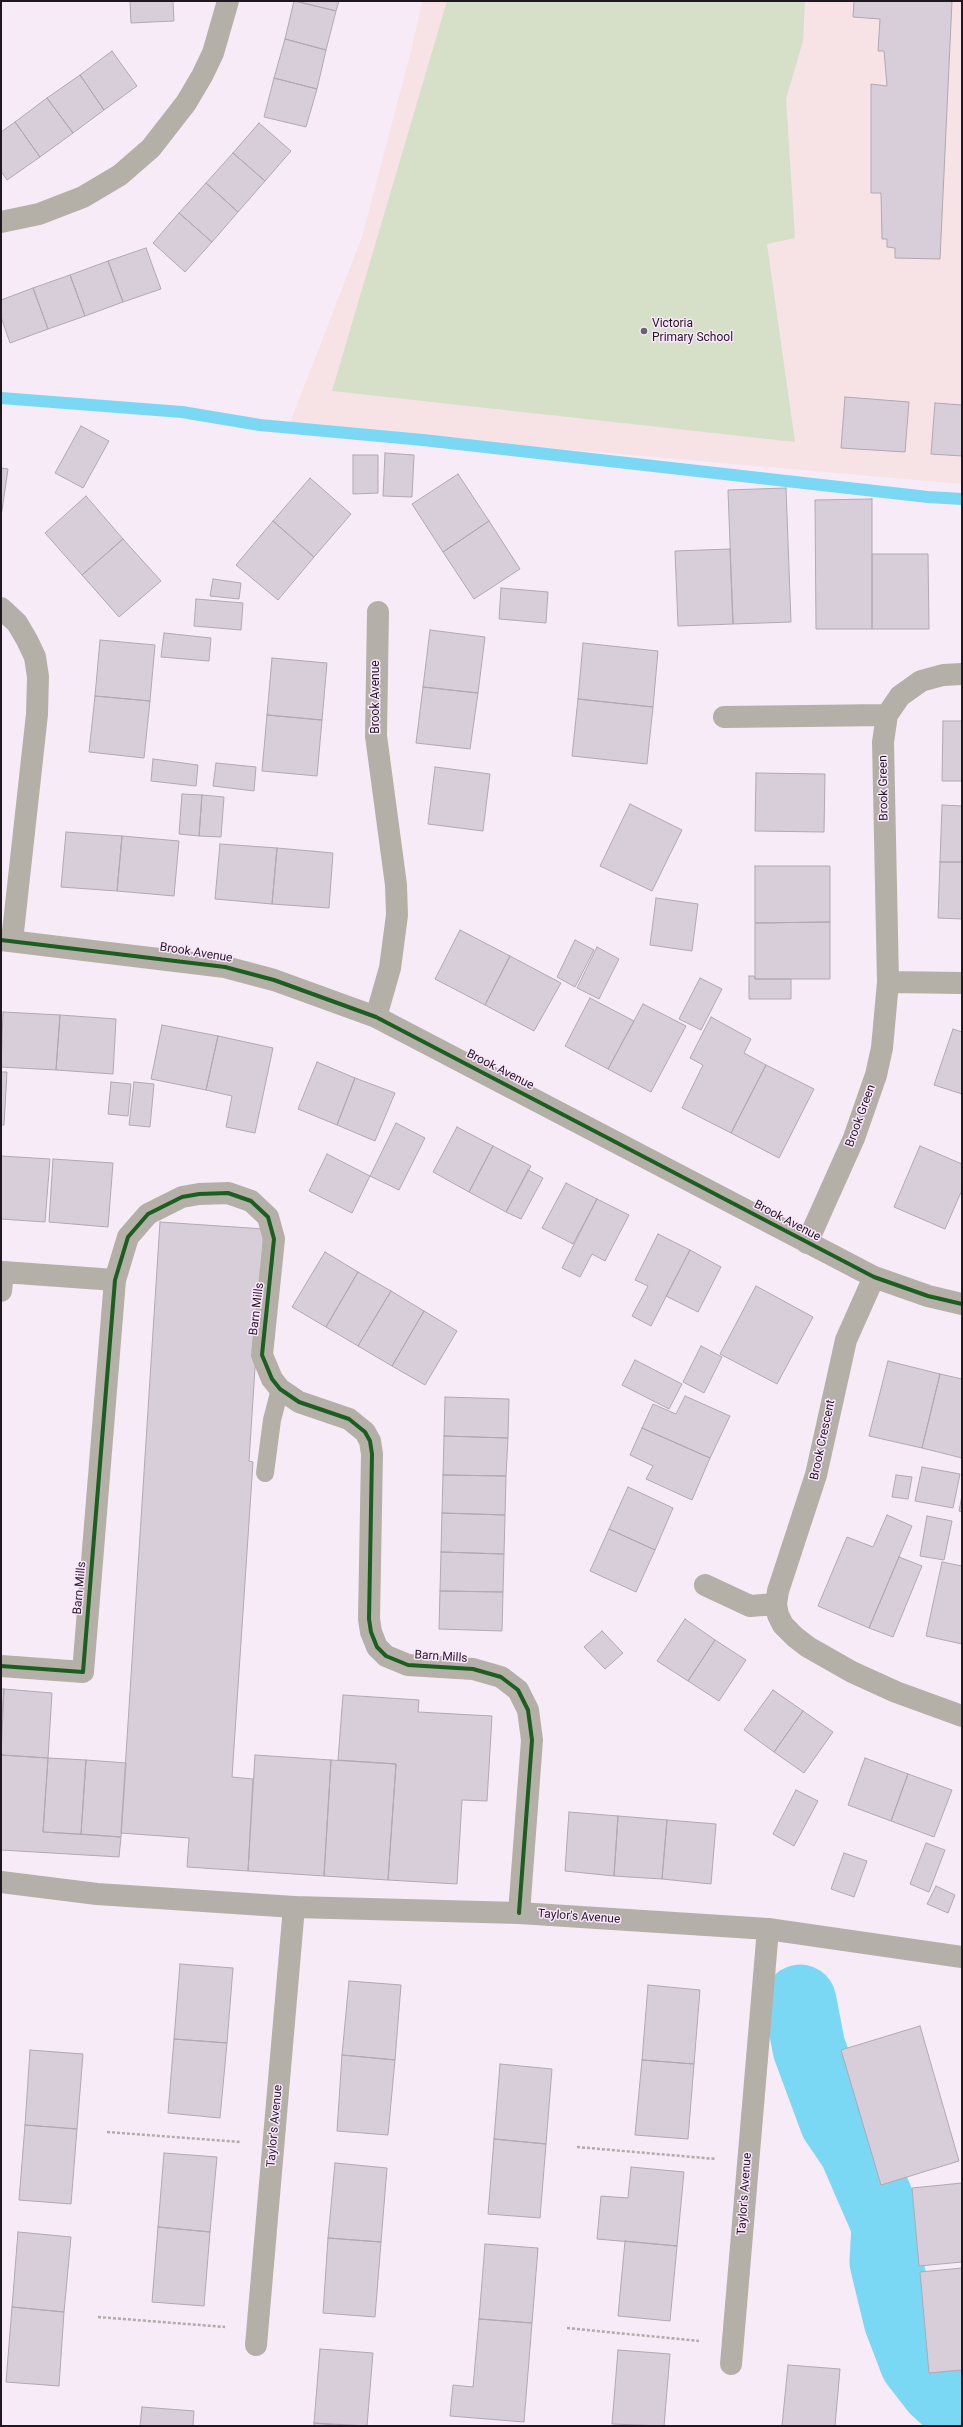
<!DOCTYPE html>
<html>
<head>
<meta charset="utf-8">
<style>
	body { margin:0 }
	#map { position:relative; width:963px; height:2427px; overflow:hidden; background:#f7ebf8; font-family:Roboto,sans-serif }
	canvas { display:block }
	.frame { position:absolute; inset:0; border:2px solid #201821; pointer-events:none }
</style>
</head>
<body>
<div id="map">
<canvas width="963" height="2427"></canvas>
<div class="frame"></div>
</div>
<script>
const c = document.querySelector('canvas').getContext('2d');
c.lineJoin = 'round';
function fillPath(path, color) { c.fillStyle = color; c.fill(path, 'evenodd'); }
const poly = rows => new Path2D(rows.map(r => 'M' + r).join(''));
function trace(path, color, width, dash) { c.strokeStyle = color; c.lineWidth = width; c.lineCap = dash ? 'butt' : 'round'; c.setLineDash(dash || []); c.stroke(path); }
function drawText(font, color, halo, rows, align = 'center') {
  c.font = font + ' Roboto,sans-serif'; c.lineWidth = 3; c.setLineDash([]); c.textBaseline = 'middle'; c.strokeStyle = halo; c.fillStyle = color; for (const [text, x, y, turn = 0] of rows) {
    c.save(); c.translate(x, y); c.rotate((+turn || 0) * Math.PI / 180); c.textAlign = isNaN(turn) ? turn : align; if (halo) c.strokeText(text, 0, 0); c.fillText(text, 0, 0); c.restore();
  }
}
fillPath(poly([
	[422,1,962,1,962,484,289,425,362,237,412,47]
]), '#f7e3e6');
fillPath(poly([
	[447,1,805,1,803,41,786,99,795,238,767,244,795,442,332,391]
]), '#d6dfc8');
trace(poly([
	[1,398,182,412,260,425,423,440,928,497,962,499]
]), '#7ad8f4', 12);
trace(poly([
	[800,2001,809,2048,836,2121,855,2149,888,2225,886,2262,900,2320,916,2362,937,2389,962,2412]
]), '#7ad8f4', 73);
const building = poly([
	[130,1,173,1,174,21,131,23,130,1],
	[294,1,336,11,326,50,285,39,294,1],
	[296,1,339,1,336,11,296,1],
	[854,1,952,1,940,259,895,258,895,248,887,247,887,239,882,239,881,193,871,193,871,84,887,86,884,51,878,51,880,19,853,17,854,1],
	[285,39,326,50,317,89,274,78,285,39],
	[112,51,137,86,104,110,80,75,112,51],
	[80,75,104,110,73,133,47,98,80,75],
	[274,78,317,89,306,127,264,117,274,78],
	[47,98,73,133,40,157,15,122,47,98],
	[15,122,40,157,7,180,1,171,1,132,15,122],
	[259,123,291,151,265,181,233,153,259,123],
	[233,153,265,181,238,212,206,183,233,153],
	[206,183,238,212,212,242,179,213,206,183],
	[179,213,212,242,185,272,153,243,179,213],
	[146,248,161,289,123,302,108,261,146,248],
	[108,261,123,302,85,316,70,275,108,261],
	[70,275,85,316,48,329,33,288,70,275],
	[33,288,48,329,10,343,1,317,1,300,33,288],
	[845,397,909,402,905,452,841,448,845,397],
	[935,403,962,405,962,456,931,454,935,403],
	[81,426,109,441,83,488,55,473,81,426],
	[385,453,414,455,412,497,383,496,385,453],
	[353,455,378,455,378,493,353,494,353,455],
	[1,468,8,469,1,517,1,468],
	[458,474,489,521,443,552,412,504,458,474],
	[310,478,351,514,314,557,273,521,310,478],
	[786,488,791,622,733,624,728,490,786,488],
	[86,496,123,539,82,575,45,533,86,496],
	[872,499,872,629,816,629,815,500,872,499],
	[273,521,314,557,278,600,236,565,273,521],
	[489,521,520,569,474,599,443,552,489,521],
	[123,539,161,581,119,617,82,575,123,539],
	[730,549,733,624,678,626,675,551,730,549],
	[872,554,928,554,929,629,872,629,872,554],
	[213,579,241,583,239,599,210,596,213,579],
	[501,588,548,592,546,623,499,619,501,588],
	[196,599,243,603,241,630,194,626,196,599],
	[430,630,485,637,478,693,423,687,430,630],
	[164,633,211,638,209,661,161,657,164,633],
	[100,640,155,645,150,701,95,696,100,640],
	[583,643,658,651,653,707,578,699,583,643],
	[272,658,327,663,322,720,267,715,272,658],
	[423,687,478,693,470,749,416,743,423,687],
	[95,696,150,701,144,758,89,752,95,696],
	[578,699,653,707,647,764,572,756,578,699],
	[267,715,322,720,317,776,262,771,267,715],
	[943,721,962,721,962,781,942,781,943,721],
	[153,759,198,765,196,786,151,781,153,759],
	[216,763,256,767,254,791,213,786,216,763],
	[435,767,490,774,483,831,428,824,435,767],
	[756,773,825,774,824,832,755,831,756,773],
	[182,794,202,795,199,836,179,834,182,794],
	[202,795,224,797,221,837,199,836,202,795],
	[630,804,682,830,652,891,600,866,630,804],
	[942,805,962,806,962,862,940,862,942,805],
	[66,832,122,836,117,891,61,887,66,832],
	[122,836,179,841,174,896,117,891,122,836],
	[220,844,277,848,272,904,215,899,220,844],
	[277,848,333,853,329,908,272,904,277,848],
	[940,862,962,862,962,919,938,918,940,862],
	[755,866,830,866,830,922,755,923,755,866],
	[656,898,698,904,692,951,650,945,656,898],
	[830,922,830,979,755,979,755,923,830,922],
	[460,930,510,956,485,1005,435,979,460,930],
	[575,940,594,950,575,987,557,977,575,940],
	[597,947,619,959,599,999,577,988,597,947],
	[510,956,561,983,534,1031,485,1005,510,956],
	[749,976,754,976,755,979,791,979,791,999,749,999,749,976],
	[700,978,722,989,701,1030,679,1019,700,978],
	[590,998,634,1021,608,1069,565,1046,590,998],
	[643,1004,686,1026,651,1092,608,1069,643,1004],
	[3,1012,60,1015,56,1070,1,1067,3,1012],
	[60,1015,116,1019,113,1074,56,1070,60,1015],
	[711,1017,751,1039,744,1053,766,1065,731,1133,682,1108,703,1065,690,1058,711,1017],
	[162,1025,218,1036,206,1090,151,1079,162,1025],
	[953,1029,962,1032,962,1094,934,1085,953,1029],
	[218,1036,273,1048,255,1133,226,1127,232,1096,206,1090,218,1036],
	[317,1062,355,1078,337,1125,298,1109,317,1062],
	[766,1065,814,1089,779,1158,731,1133,766,1065],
	[1,1072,7,1072,4,1125,1,1125,1,1072],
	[355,1078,395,1093,375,1141,337,1125,355,1078],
	[111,1082,131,1084,128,1116,108,1114,111,1082],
	[134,1082,154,1084,150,1127,129,1125,134,1082],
	[396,1123,425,1138,399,1190,370,1176,396,1123],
	[457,1127,493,1146,469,1192,433,1172,457,1127],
	[493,1146,531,1166,506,1212,469,1192,493,1146],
	[920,1146,962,1164,962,1190,945,1229,894,1207,920,1146],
	[327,1154,370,1176,352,1213,309,1191,327,1154],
	[1,1156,50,1159,45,1222,1,1219,1,1156],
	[53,1159,113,1163,108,1227,49,1222,53,1159],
	[528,1170,543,1178,521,1219,506,1212,528,1170],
	[566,1183,597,1199,573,1244,542,1228,566,1183],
	[597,1199,629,1215,605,1261,592,1254,580,1277,562,1268,597,1199],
	[160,1222,264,1229,249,1461,253,1462,232,1777,253,1779,248,1871,187,1867,189,1838,121,1833,160,1222],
	[658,1234,690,1250,651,1326,632,1316,648,1286,635,1280,658,1234],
	[690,1250,721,1267,698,1312,666,1296,690,1250],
	[325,1252,358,1272,326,1327,292,1307,325,1252],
	[358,1272,391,1291,358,1346,326,1327,358,1272],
	[756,1286,813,1317,777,1384,720,1354,756,1286],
	[391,1291,424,1311,392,1366,358,1346,391,1291],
	[424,1311,457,1331,425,1385,392,1366,424,1311],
	[701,1346,722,1357,704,1393,683,1382,701,1346],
	[635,1360,682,1384,669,1409,622,1385,635,1360],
	[888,1361,940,1374,922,1448,869,1436,888,1361],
	[940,1374,962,1379,962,1458,922,1448,940,1374],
	[685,1396,730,1416,710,1458,642,1428,653,1404,676,1414,685,1396],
	[445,1397,509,1399,508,1438,444,1436,445,1397],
	[642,1428,710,1458,692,1500,646,1479,653,1466,630,1455,642,1428],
	[444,1436,508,1438,506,1476,443,1475,444,1436],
	[922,1467,960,1474,953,1508,915,1501,922,1467],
	[443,1475,506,1476,505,1515,442,1513,443,1475],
	[896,1475,912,1477,908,1499,892,1497,896,1475],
	[628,1487,673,1508,655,1550,609,1529,628,1487],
	[962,1495,962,1512,959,1511,962,1495],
	[442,1513,505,1515,504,1554,441,1552,442,1513],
	[887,1515,912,1526,869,1628,818,1606,847,1537,873,1547,887,1515],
	[927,1516,952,1521,944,1560,920,1556,927,1516],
	[609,1529,655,1550,636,1592,590,1571,609,1529],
	[441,1552,504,1554,503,1592,440,1591,441,1552],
	[899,1557,922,1566,893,1637,869,1628,899,1557],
	[942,1562,962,1566,962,1644,926,1636,942,1562],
	[440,1591,503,1592,502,1631,439,1629,440,1591],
	[685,1619,715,1640,688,1681,657,1661,685,1619],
	[602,1631,623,1653,605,1669,584,1647,602,1631],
	[715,1640,746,1660,719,1701,688,1681,715,1640],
	[1,1689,4,1689,1,1734,1,1689],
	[4,1689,52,1693,48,1758,1,1755,4,1689],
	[773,1690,803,1711,774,1752,744,1730,773,1690],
	[343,1695,419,1700,418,1712,492,1716,487,1801,462,1800,457,1884,388,1880,396,1764,338,1760,343,1695],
	[803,1711,833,1732,804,1773,774,1752,803,1711],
	[1,1755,48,1758,43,1832,121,1837,119,1857,1,1850,1,1755],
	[255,1755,331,1760,324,1876,248,1871,255,1755],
	[48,1758,86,1760,81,1834,43,1832,48,1758],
	[865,1758,908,1774,891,1821,848,1805,865,1758],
	[86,1760,126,1763,121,1837,81,1834,86,1760],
	[331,1760,396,1764,388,1880,324,1876,331,1760],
	[908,1774,952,1790,934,1837,891,1821,908,1774],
	[796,1790,818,1801,794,1846,773,1834,796,1790],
	[569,1812,618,1816,614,1876,565,1871,569,1812],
	[618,1816,667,1820,662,1879,614,1876,618,1816],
	[667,1820,716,1824,711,1884,662,1879,667,1820],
	[926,1843,945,1850,929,1892,910,1884,926,1843],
	[844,1853,867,1861,854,1897,831,1889,844,1853],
	[936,1886,955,1895,948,1913,927,1904,936,1886],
	[180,1964,233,1968,227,2043,174,2039,180,1964],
	[349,1981,401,1985,395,2060,342,2055,349,1981],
	[648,1985,700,1990,694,2064,642,2060,648,1985],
	[920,2026,959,2161,881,2185,841,2050,920,2026],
	[174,2039,227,2043,220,2118,168,2113,174,2039],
	[30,2050,83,2054,77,2129,25,2125,30,2050],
	[342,2055,395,2060,388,2135,337,2131,342,2055],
	[642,2060,694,2064,688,2139,635,2135,642,2060],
	[500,2064,552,2069,546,2144,494,2139,500,2064],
	[25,2125,77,2129,71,2204,19,2200,25,2125],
	[494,2139,546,2144,540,2218,488,2214,494,2139],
	[164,2153,217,2157,210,2232,158,2227,164,2153],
	[335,2163,387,2168,381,2242,328,2238,335,2163],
	[631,2167,684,2172,677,2246,597,2239,601,2196,628,2198,631,2167],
	[962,2183,962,2262,919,2266,912,2188,962,2183],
	[158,2227,210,2232,204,2306,152,2302,158,2227],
	[18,2232,71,2237,64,2312,12,2307,18,2232],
	[328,2238,381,2242,375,2317,323,2313,328,2238],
	[625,2241,677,2246,670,2321,618,2316,625,2241],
	[485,2244,538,2248,532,2323,479,2319,485,2244],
	[962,2268,962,2370,929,2373,920,2272,962,2268],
	[12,2307,64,2312,59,2386,6,2382,12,2307],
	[479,2319,532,2323,524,2422,450,2416,453,2385,473,2387,479,2319],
	[320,2349,373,2353,367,2426,314,2423,320,2349],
	[618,2350,670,2354,664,2426,612,2424,618,2350],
	[788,2365,840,2369,835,2426,782,2426,788,2365],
	[142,2407,194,2411,193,2426,140,2426,142,2407],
	[314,2423,345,2426,314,2426,314,2423]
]);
fillPath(building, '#d8ced9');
trace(building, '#b1a8b2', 1);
trace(poly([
	[107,2132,240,2142],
	[577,2147,716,2159],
	[98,2317,225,2327],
	[567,2328,699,2341]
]), '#b1acab', 2.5, [3, 2]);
trace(poly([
	[265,1473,272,1420,280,1389]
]), '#b4b0a8', 18);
trace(poly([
	[1,222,39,214,83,197,120,175,151,148,186,103,202,76,213,53,228,1],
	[1,608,17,623,27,640,35,657,38,677,37,714,12,941],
	[724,717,887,715],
	[1,940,225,967,274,980,376,1017,874,1277,928,1296,962,1304],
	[888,982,962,983],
	[376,1017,390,968,397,915,396,885,376,736,378,612],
	[807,1243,854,1138,876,1075,882,1048,888,982,883,742,887,715,900,696,921,681,943,675,962,674],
	[874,1277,846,1340,816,1475,778,1591,776,1604,778,1615,783,1625,795,1637,808,1647,852,1672,896,1692,962,1716],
	[1,1291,3,1272,115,1280],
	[705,1585,750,1606,776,1604],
	[1,1666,83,1672,115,1280,128,1237,148,1214,182,1197,199,1194,228,1193,251,1201,268,1217,274,1239,263,1345,262,1355,272,1379,280,1389,299,1402,349,1419,365,1432,370,1441,372,1454,369,1619,371,1632,377,1647,386,1656,408,1665,473,1669,501,1677,518,1690,528,1710,532,1740,519,1913],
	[256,2345,294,1907],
	[731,2364,768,1929]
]), '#b4b0a8', 22);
trace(poly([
	[1,1882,97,1894,294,1907,519,1913,768,1929,962,1957]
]), '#b4afa8', 22);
trace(poly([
	[1,940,225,967,274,980,376,1017,874,1277,928,1296,962,1304],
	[1,1666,83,1672,115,1280,128,1237,148,1214,182,1197,199,1194,228,1193,251,1201,268,1217,274,1239,263,1345,262,1355,272,1379,280,1389,299,1402,349,1419,365,1432,370,1441,372,1454,369,1619,371,1632,377,1647,386,1656,408,1665,473,1669,501,1677,518,1690,528,1710,532,1740,519,1913]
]), '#1b5e20', 4);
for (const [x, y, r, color] of [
	[644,331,4,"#6b626c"]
]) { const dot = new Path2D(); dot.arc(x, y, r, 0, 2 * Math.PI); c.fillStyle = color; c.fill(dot); trace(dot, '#fce5fe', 1.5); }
drawText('12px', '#201821', '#fce5fe', [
	["Victoria",652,324],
	["Primary School",652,338]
], 'left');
drawText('12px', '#201821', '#fce5fe', [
	["Brook Avenue",376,697,-90],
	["Brook Green",884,788,-91],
	["Brook Avenue",196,953,9],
	["Brook Avenue",500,1070,27],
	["Brook Green",861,1116,-70],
	["Brook Avenue",787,1221,28],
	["Barn Mills",257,1309,-83],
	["Brook Crescent",823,1440,-78],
	["Barn Mills",80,1588,-85],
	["Barn Mills",441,1657,4],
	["Taylor's Avenue",579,1917,4],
	["Taylor's Avenue",275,2126,-85],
	["Taylor's Avenue",745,2194,-86]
]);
</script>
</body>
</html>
